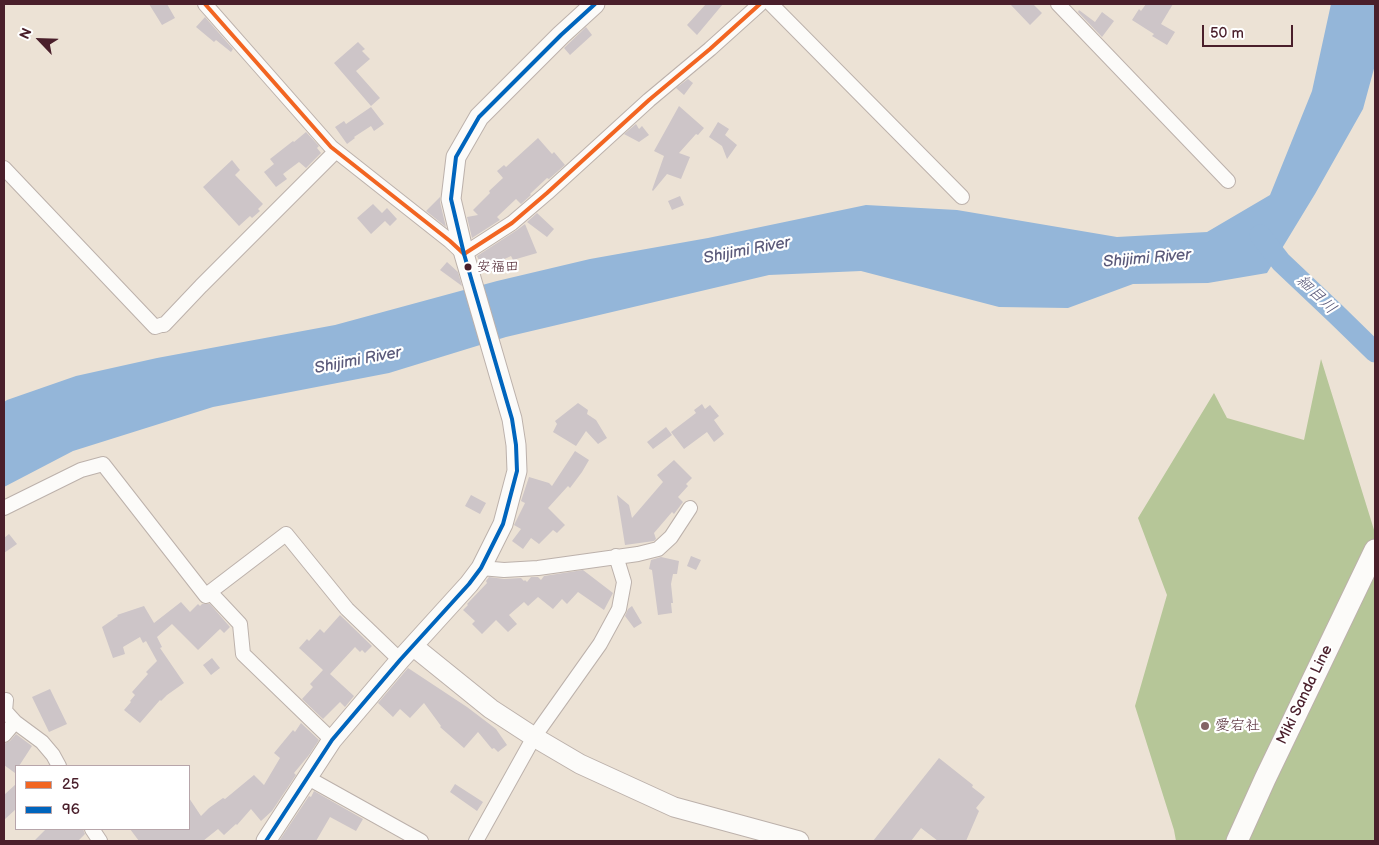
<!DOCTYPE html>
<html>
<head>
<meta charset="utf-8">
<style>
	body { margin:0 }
	#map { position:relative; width:1379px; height:845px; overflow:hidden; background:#ece2d5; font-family:"Balsamiq Sans",sans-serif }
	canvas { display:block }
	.frame { position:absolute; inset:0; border:5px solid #4a1f2b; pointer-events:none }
	.legend { position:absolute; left:15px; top:765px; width:175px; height:65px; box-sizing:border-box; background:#fff; border:1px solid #b7a5aa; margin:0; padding:6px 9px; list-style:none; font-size:15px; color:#4a1f2b }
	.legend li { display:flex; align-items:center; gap:10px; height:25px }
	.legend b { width:25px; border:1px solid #b7a5aa }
	.north { position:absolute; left:15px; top:15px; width:50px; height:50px; -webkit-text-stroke:4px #fff; paint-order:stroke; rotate:294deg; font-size:14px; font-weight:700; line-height:20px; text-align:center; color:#4a1f2b }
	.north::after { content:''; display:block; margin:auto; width:18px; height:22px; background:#4a1f2b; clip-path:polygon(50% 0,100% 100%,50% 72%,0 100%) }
	.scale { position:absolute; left:1202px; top:25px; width:91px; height:22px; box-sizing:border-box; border:2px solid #4a1f2b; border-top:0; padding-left:6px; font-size:15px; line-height:18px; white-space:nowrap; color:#4a1f2b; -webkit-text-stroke:4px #fff; paint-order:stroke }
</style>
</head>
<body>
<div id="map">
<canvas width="1379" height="845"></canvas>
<div class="frame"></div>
<ul class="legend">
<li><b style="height:6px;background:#f26522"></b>25</li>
<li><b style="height:6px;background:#0065bd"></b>96</li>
</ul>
<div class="north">N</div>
<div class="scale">50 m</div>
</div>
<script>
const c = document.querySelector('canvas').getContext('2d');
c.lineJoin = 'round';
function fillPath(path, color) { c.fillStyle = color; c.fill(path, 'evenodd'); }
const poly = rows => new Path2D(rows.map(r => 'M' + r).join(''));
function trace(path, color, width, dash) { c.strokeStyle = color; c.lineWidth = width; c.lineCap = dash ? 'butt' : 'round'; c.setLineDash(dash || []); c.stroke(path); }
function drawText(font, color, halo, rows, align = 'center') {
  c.font = font + ' "Balsamiq Sans","Klee One",sans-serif'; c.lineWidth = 4.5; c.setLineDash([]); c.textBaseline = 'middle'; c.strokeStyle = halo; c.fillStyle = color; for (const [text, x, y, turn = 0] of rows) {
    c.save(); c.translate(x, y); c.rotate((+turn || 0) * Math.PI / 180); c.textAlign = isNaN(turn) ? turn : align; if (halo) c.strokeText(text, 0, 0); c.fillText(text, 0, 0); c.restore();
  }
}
fillPath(poly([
	[1321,359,1375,533,1375,841,1176,841,1174,830,1135,706,1167,595,1138,518,1214,393,1227,418,1304,440]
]), '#b6c698');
fillPath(poly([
	[1331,4,1375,4,1375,65,1363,109,1315,194,1267,273,1208,283,1133,284,1068,308,999,307,861,271,769,275,506,337,389,373,213,407,73,451,4,487,4,402,7,400,76,376,157,358,335,325,497,281,590,259,708,238,866,205,957,210,1117,237,1207,232,1270,195,1312,91]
]), '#94b6d9');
trace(poly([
	[1260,235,1281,262,1336,314,1375,352]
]), '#94b6d9', 21);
fillPath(poly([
	[149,4,167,4,175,18,162,25],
	[706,4,723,4,697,35,687,25],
	[1010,4,1033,4,1042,13,1030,25],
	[1146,4,1173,4,1161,24,1175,32,1167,45,1152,36,1154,34,1132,20,1139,9,1141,11],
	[1079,10,1095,22,1102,12,1114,21,1102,37,1078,12],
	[205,17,233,49,231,52,216,40,214,42,196,27],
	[586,27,592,35,570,55,564,48],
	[358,42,365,49,362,51,370,59,356,71,380,98,371,106,334,63],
	[688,79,693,83,684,95,676,88],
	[679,106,704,128,698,135,696,134,679,153,690,157,681,179,667,174,653,191,652,190,664,156,654,151],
	[371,107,384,124,374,131,371,126,354,137,355,138,347,144,335,127,344,121,346,124],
	[718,122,729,129,725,135,737,145,727,159,722,146,709,137],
	[636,124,639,129,642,126,649,135,639,142,624,134],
	[306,132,319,146,317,148,321,153,306,168,299,162,283,174,287,179,276,187,264,172,274,164,270,159,293,141,294,142],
	[538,138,552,154,554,152,565,165,549,179,547,178,530,194,531,195,521,204,516,199,497,217,500,220,472,238,467,217,478,215,473,210,490,193,489,191,503,178,497,171,504,165,506,167],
	[232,160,240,170,235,175,263,204,258,209,260,211,252,218,250,216,239,226,203,187],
	[680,196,684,205,672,210,668,201],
	[440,197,440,202,446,227,426,211],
	[373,204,382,213,387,208,397,219,390,226,385,221,371,234,357,218],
	[537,213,554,229,547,237,527,222],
	[525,224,537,253,513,260,511,256,483,269,477,256,517,230],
	[447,262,458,272,462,286,440,270],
	[578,403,588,410,587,414,596,420,607,438,598,444,586,431,576,446,553,432,557,424,555,421],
	[702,404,705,409,710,405,719,416,714,420,724,434,714,442,707,432,684,449,671,432,696,413,694,410],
	[666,427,672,435,653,449,647,442],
	[575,451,589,460,582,472,570,488,568,486,548,508,565,525,557,533,553,530,539,544,531,538,523,549,512,541,521,529,514,525,525,503,521,501,529,477,549,483,552,486],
	[674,460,692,478,686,484,688,486,678,497,683,502,674,514,672,512,654,533,656,539,654,541,625,545,617,495,629,505,632,518,663,482,657,475],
	[471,495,486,503,480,514,465,506],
	[9,534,17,544,4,553,4,538],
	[691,556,701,560,696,570,687,566],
	[661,557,679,561,677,574,673,574,671,584,673,603,671,603,672,613,658,615,652,570,649,569,651,560],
	[583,570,613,593,604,610,578,592,567,604,562,599,553,609,538,597,528,606,524,602,509,615,517,624,508,632,496,620,482,634,472,624,475,621,463,610,468,605,467,604,487,583,486,581,489,577,504,579,521,578,524,581,525,580,527,582,531,577,538,577,541,580,544,576],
	[181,602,190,612,198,604,200,606,202,604,210,604,230,627,224,633,220,629,198,650,172,624,157,637,162,647,160,648,184,683,167,695,161,701,160,700,140,723,124,710,131,702,130,701,135,695,132,692,148,674,146,672,157,661,146,641,143,643,140,637,123,647,125,654,113,658,102,627,118,616,117,615,144,606,154,623],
	[632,606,642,623,634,628,625,616,628,609],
	[340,615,372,646,365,653,362,650,360,652,355,647,330,674,354,696,345,707,340,702,323,719,302,699,313,687,310,684,323,670,299,648,307,639,309,641,320,629,324,633],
	[212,658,220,668,211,675,203,665],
	[408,668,467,707,496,729,507,745,498,752,494,748,492,749,478,732,464,748,440,727,441,726,424,703,410,718,400,709,393,717,378,703],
	[50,689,67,724,49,732,32,697],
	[301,723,319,740,309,755,294,773,296,775,272,811,261,821,251,809,237,825,236,824,224,835,218,829,203,841,139,841,130,829,189,829,189,798,201,816,209,808,223,798,225,799,254,775,264,785,280,758,274,753,293,730,295,732],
	[16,734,32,746,19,766,16,766,16,770,15,773,4,765,4,744,10,741],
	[939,758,973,785,972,787,985,797,976,808,979,811,966,841,938,841,921,828,911,841,873,841],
	[16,784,16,809,4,820,4,795],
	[455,784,483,802,477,811,450,792],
	[314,791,363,819,356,831,330,817,316,841,279,841,309,796,311,797],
	[46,829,83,829,85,834,78,841,34,841]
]), '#cdc5c8');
const street = poly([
	[205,4,331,147,450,241,464,254,512,223,547,193,649,100,710,49,760,4],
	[771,4,962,197],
	[1058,4,1228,181],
	[4,168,155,327,164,324,164,325,201,286,336,151],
	[4,508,81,470,103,464,206,596,210,592,286,534,347,609,400,660],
	[481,568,504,570,538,568,638,554,658,549,671,537,690,508],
	[210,592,240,624,243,654,332,740],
	[6,700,5,711,15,722,42,742,53,755,59,766],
	[4,735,15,722],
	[308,778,421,841],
	[92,829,100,841],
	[476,841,534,737,600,644,619,609,624,582,616,556]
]);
const secondary = poly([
	[413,646,491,709,534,737,580,764,674,807,799,841],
	[266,841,332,740,400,660,469,584,481,568,503,524,517,471,516,445,512,419,464,254,451,199,456,157,479,117,561,35,595,4]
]);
const primary = poly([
	[1237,841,1265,779,1375,550]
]);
trace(street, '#bcb1ab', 16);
trace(secondary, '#bcb1ab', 21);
trace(primary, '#bcb1ab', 23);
trace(street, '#fcfbf9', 14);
trace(secondary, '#fcfbf9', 19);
trace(primary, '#fcfbf9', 21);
trace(poly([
	[205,4,331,147,450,241,464,254,512,223,547,193,649,100,710,49,760,4]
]), '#f26522', 4);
trace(poly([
	[266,841,332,740,400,660,469,584,481,568,503,524,517,471,516,445,512,419,464,254,451,199,456,157,479,117,561,35,595,4]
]), '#0065bd', 4);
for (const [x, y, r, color] of [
	[468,267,4.5,"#4a1f2b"],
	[1205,726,5,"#836366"]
]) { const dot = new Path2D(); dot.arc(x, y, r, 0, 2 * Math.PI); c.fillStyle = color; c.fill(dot); trace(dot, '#fff', 2); }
drawText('14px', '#4a1f2b', '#fff', [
	["安福田",477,267]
], 'left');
drawText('15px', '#4a1f2b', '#fff', [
	["Miki Sanda Line",1305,695,-64]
]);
drawText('15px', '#4a1f2b', '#fff', [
	["愛宕社",1215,726]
], 'left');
drawText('italic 16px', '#5b5a7a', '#fff', [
	["Shijimi River",747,251,-11],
	["Shijimi River",1147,259,-5],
	["細目川",1316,295,44],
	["Shijimi River",358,361,-11]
]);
</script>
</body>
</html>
